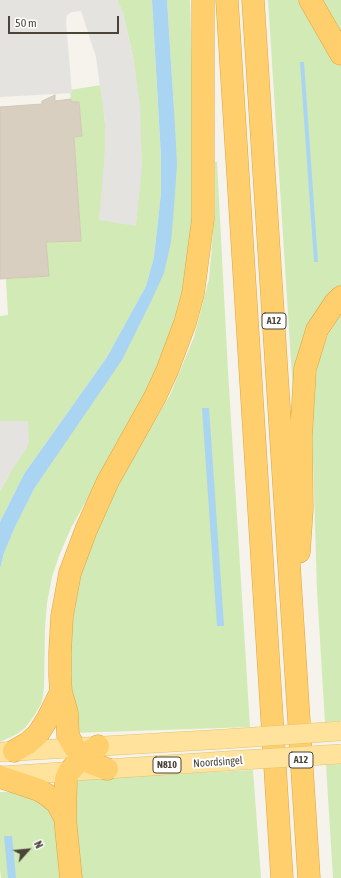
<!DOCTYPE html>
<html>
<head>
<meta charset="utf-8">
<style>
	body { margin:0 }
	#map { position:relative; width:341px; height:878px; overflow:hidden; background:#f6f3ec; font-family:"Asap Condensed",sans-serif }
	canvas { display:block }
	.north { position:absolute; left:8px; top:830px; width:40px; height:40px; -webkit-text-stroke:3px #fff; paint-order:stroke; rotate:63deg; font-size:11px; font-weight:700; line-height:16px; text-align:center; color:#4b4439 }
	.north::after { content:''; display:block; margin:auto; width:14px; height:18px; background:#4b4439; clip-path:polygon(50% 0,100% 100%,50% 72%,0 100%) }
	.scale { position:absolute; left:8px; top:16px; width:111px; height:18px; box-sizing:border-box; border:2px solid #4b4439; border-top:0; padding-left:5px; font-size:12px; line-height:14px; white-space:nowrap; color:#4b4439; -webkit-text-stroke:3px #fff; paint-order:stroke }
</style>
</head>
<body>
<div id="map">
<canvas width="341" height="878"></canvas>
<div class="north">N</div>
<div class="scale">50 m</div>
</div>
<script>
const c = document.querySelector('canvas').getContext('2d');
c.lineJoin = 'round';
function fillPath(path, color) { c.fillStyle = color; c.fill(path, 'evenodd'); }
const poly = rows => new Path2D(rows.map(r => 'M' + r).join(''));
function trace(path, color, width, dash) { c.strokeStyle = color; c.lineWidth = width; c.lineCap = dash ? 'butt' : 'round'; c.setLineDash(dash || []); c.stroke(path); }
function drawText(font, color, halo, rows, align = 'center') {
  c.font = font + ' "Asap Condensed",sans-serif'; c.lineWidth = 4; c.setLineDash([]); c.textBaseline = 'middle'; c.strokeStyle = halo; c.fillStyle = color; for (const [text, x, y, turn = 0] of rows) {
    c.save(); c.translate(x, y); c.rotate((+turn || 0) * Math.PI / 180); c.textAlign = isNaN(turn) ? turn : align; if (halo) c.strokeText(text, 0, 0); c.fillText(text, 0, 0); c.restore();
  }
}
fillPath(poly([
	[117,0,152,0,161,157,161,193,154,257,146,286,107,357,24,474,0,522,0,491,10,473,0,426,0,316,8,315,6,279,48,276,46,242,81,241,74,137,82,136,79,102,71,102,70,90,101,85,105,123,105,151,104,180,134,62,123,13],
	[167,0,190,0,195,173,193,230,184,295,156,377,71,528,59,556,52,577,47,603,45,628,44,686,43,697,41,704,34,716,25,728,17,734,0,742,0,569,4,553,15,527,34,489,122,359,147,310,174,109],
	[268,0,305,0,341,63,341,288,294,408],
	[322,0,341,0,341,33],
	[215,162,217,162,228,371,250,727,72,733,65,629,94,523,170,395,194,337,209,279,215,212],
	[341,314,341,721,325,722,317,591,312,425,315,379,320,356,327,337],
	[341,764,341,878,333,878,326,765],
	[253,770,261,878,76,878,76,779],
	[0,792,15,792,43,801,55,821,60,878,1,878,0,869]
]), '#d2eab5');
fillPath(poly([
	[0,0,117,0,123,13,134,62,140,105,142,167,136,226,99,220,105,151,105,123,96,57,81,11,72,12,67,15,66,21,72,93,0,97],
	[0,421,28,421,29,442,26,449,10,473,0,491]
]), '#e5e3e0');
fillPath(poly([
	[152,0,167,0,174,109,177,165,174,207,171,242,164,273,147,310,122,360,34,489,15,527,4,553,0,569,0,522,24,474,107,357,146,286,154,257,161,193,161,157],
	[300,62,304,62,318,262,314,262],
	[202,408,209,408,224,626,217,626],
	[4,836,12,836,16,878,8,878]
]), '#a9d4f2');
const building = poly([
	[55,95,55,101,71,99,71,102,79,102,82,136,74,137,81,241,46,242,49,276,0,279,0,107,42,104,42,101,55,95]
]);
fillPath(building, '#d8cfc1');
trace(building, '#d3c7b4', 1);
const major = poly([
	[0,752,225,739],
	[1,776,226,761]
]);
const highway = poly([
	[227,0,282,878],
	[253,0,309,878],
	[310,0,341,54],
	[299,552,302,509,301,436,305,369,317,330,335,303,341,297],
	[14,751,28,743,38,734,48,718,61,692],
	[107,769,91,763,83,756,75,748,68,736,67,713,61,692,60,677,60,652,62,616,70,573,86,530,108,481,155,397,167,371,185,323,193,294,203,219,203,0],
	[0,777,39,790,47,795,57,803,65,818],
	[71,878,65,818,66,779,69,772,83,756,98,746]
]);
trace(major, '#e6c16a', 20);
trace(highway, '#e0a43c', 23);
trace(major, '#ffe39c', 19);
trace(highway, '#ffcf6e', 22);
const majorBridge = poly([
	[225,739,341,731],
	[226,761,341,754]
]);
trace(majorBridge, '#e6c16a', 20, []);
trace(majorBridge, '#ffe39c', 19);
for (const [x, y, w] of [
	[274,321,24],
	[301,760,24],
	[167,765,28]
]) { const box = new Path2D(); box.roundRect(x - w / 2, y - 8, w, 16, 3); c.fillStyle = '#fff'; c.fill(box); trace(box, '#4b4439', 1); }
drawText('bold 10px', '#4b4439', null, [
	["A12",274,321],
	["A12",301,760],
	["N810",167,765]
]);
drawText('11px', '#4b4439', '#fff', [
	["Noordsingel",218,762,-4]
]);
</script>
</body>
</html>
